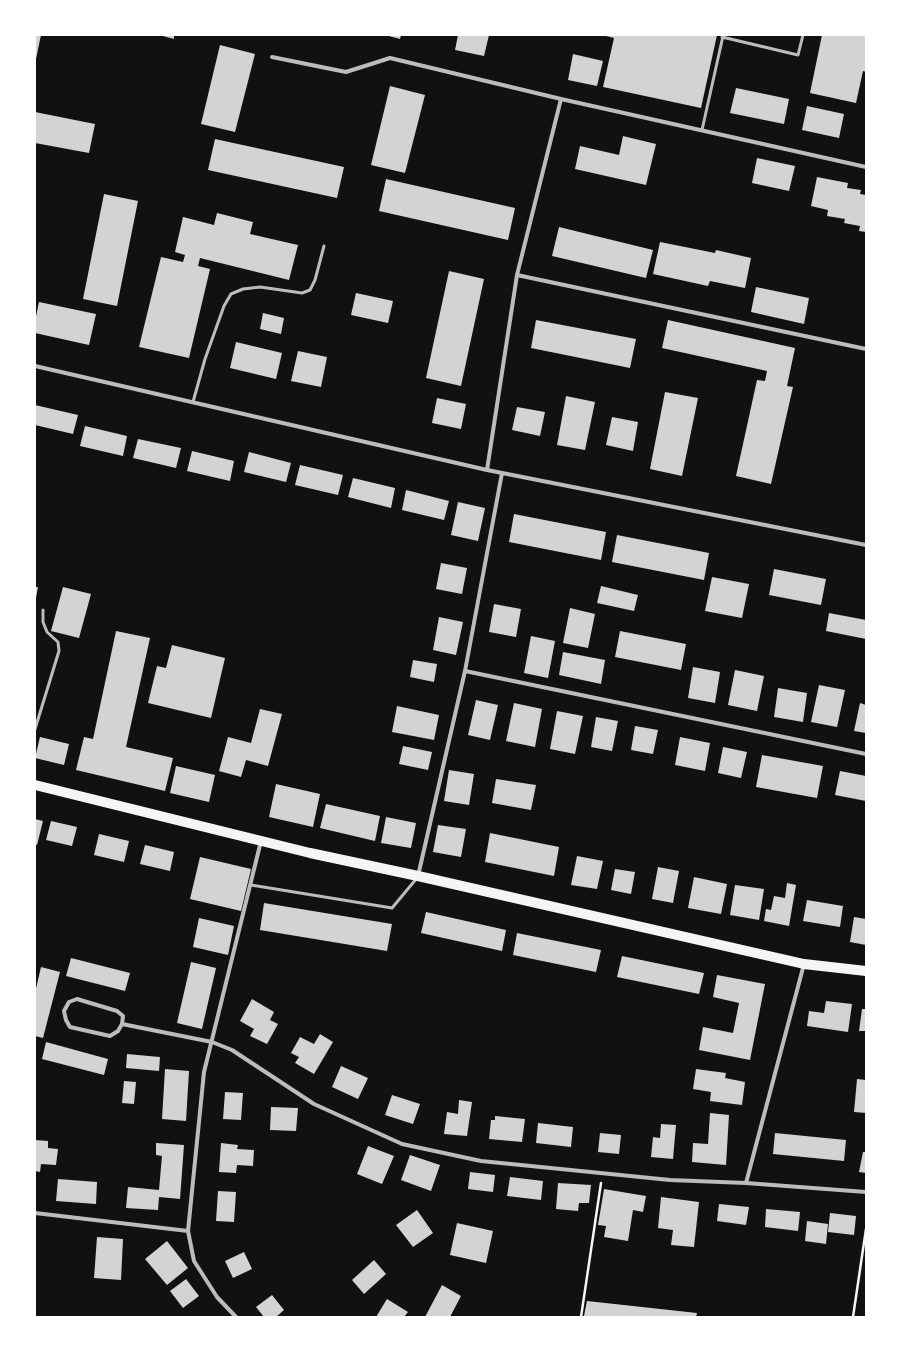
<!DOCTYPE html>
<html>
<head>
<meta charset="utf-8">
<style>
	body { margin:0 }
	#map { position:relative; width:901px; height:1352px; overflow:hidden; background:#111; font-family:Manrope,sans-serif }
	canvas { display:block }
	.frame { position:absolute; inset:0; border:36px solid #fff; pointer-events:none }
</style>
</head>
<body>
<div id="map">
<canvas width="901" height="1352"></canvas>
<div class="frame"></div>
</div>
<script>
const c = document.querySelector('canvas').getContext('2d');
c.lineJoin = 'round';
function fillPath(path, color) { c.fillStyle = color; c.fill(path, 'evenodd'); }
const poly = rows => new Path2D(rows.map(r => 'M' + r).join(''));
function trace(path, color, width, dash) { c.strokeStyle = color; c.lineWidth = width; c.lineCap = dash ? 'butt' : 'round'; c.setLineDash(dash || []); c.stroke(path); }
fillPath(poly([
	[35,35,41,35,36,59,35,59],
	[159,35,174,35,174,39],
	[385,35,401,35,400,39],
	[458,35,489,35,484,56,455,50],
	[602,35,717,35,701,108,603,87,614,38],
	[822,35,866,35,866,72,863,71,856,103,810,93],
	[220,45,255,54,235,132,201,124],
	[573,54,603,61,597,86,568,80],
	[390,86,425,95,405,173,371,165],
	[736,88,789,99,784,124,730,113],
	[807,106,844,114,839,138,802,130],
	[35,112,95,124,89,153,35,143],
	[623,136,656,144,646,185,575,169,580,146,619,155],
	[215,139,344,167,337,198,208,170],
	[757,158,795,166,789,191,752,183],
	[817,177,848,183,847,188,861,190,860,194,866,195,866,232,859,231,860,226,844,223,845,219,827,216,828,210,811,206],
	[386,179,515,208,508,240,379,211],
	[104,194,138,201,117,306,83,299],
	[217,213,253,222,250,234,298,245,289,280,200,258,198,266,210,269,189,358,139,347,161,257,183,262,185,255,175,252,183,217,214,225],
	[559,227,653,250,646,278,552,256],
	[660,242,715,253,716,250,751,258,745,288,710,281,708,286,653,274],
	[449,271,484,279,461,386,426,378],
	[756,287,809,298,804,324,751,312],
	[356,293,393,301,388,323,351,315],
	[39,302,96,314,89,345,35,333,35,321],
	[263,313,284,318,281,334,260,329],
	[536,320,636,339,630,368,531,348],
	[668,320,795,348,787,386,793,387,771,484,736,476,757,380,765,381,767,371,662,348],
	[236,342,282,353,276,379,230,368],
	[298,351,327,357,321,387,291,381],
	[665,392,698,398,682,476,650,469],
	[566,396,595,402,585,450,557,445],
	[437,398,466,404,461,429,432,423],
	[35,405,78,415,73,434,35,425],
	[517,407,545,412,540,436,512,430],
	[612,417,638,422,633,451,606,445],
	[85,426,127,436,123,456,80,446],
	[138,439,181,448,176,468,133,458],
	[192,451,234,461,230,481,187,471],
	[249,452,291,463,286,482,244,472],
	[300,465,343,475,338,495,295,485],
	[353,478,395,488,391,508,348,497],
	[406,490,449,501,444,520,402,510],
	[458,502,485,508,478,541,451,535],
	[514,514,606,532,601,560,509,542],
	[617,535,709,553,704,580,612,562],
	[441,563,467,568,462,594,436,589],
	[774,569,826,579,821,605,769,595],
	[712,577,749,584,742,618,705,611],
	[601,586,638,595,634,611,597,603],
	[35,587,38,587,36,598,35,598],
	[63,587,91,594,79,638,51,631],
	[494,604,521,609,516,637,489,632],
	[570,608,595,614,588,648,563,643],
	[829,613,866,620,866,639,826,631],
	[439,617,463,622,456,655,433,650],
	[116,631,150,638,126,747,173,758,165,791,76,770,84,737,93,739],
	[620,631,686,644,681,670,615,657],
	[531,636,555,641,548,678,524,673],
	[172,645,225,658,211,718,148,703,157,666,166,668],
	[563,652,605,660,601,684,559,675],
	[413,660,437,664,434,682,410,677],
	[693,667,720,672,715,703,688,698],
	[735,670,764,676,757,711,728,705],
	[819,685,845,690,837,727,811,722],
	[778,688,807,693,803,722,774,717],
	[476,700,498,705,490,740,468,735],
	[514,703,542,709,535,747,506,741],
	[860,703,866,705,866,733,854,731],
	[397,706,439,715,434,740,392,732],
	[260,709,282,714,268,766,246,760,241,777,219,771,228,737,251,743],
	[557,711,583,716,575,754,550,749],
	[596,717,618,721,612,751,591,747],
	[635,726,658,730,653,754,631,750],
	[40,737,69,744,64,765,35,758],
	[680,737,710,743,705,771,675,765],
	[403,746,432,752,428,770,399,764],
	[723,747,747,752,741,778,718,773],
	[762,755,823,766,817,798,756,787],
	[176,766,215,775,209,802,170,793],
	[449,770,474,774,469,805,444,801],
	[840,771,866,776,866,801,835,795],
	[496,779,536,785,531,810,492,803],
	[276,784,320,794,313,827,269,817],
	[326,804,380,816,375,841,320,828],
	[386,817,416,823,411,848,381,843],
	[35,819,43,821,37,845,35,844],
	[51,821,77,827,72,846,46,840],
	[438,825,466,829,461,857,433,852],
	[490,833,559,847,554,876,485,862],
	[99,834,129,841,124,862,94,855],
	[145,845,174,852,170,871,140,864],
	[577,856,603,861,597,889,571,885],
	[200,857,251,869,241,911,190,899],
	[658,867,679,871,673,903,652,899],
	[615,869,635,872,631,894,611,890],
	[694,877,727,884,721,914,688,908],
	[787,883,796,885,789,926,764,921,766,909,771,910,774,896,785,898],
	[735,885,764,889,759,920,730,915],
	[807,900,843,906,840,927,803,921],
	[264,903,392,924,387,951,260,930],
	[426,912,506,930,502,951,421,933],
	[854,917,866,919,866,945,850,942],
	[199,918,234,926,228,955,193,947],
	[517,933,601,950,596,972,513,955],
	[622,956,704,973,699,994,617,977],
	[71,958,130,973,125,991,66,976],
	[191,962,216,968,202,1029,177,1023],
	[41,967,60,972,43,1038,35,1036,35,993],
	[717,975,765,984,750,1060,699,1050,703,1027,733,1033,739,1003,713,997],
	[252,999,274,1012,270,1020,278,1024,267,1044,250,1036,254,1029,240,1021],
	[826,1001,852,1004,848,1032,807,1026,809,1011,824,1013],
	[862,1009,866,1009,866,1031,859,1031],
	[320,1034,333,1042,314,1074,295,1063,299,1057,291,1053,300,1037,314,1044],
	[46,1042,108,1059,104,1075,42,1059],
	[127,1054,160,1057,159,1071,126,1068],
	[341,1066,368,1078,358,1099,332,1087],
	[165,1069,189,1071,186,1121,162,1119],
	[696,1069,726,1073,725,1078,745,1082,742,1105,710,1101,711,1092,693,1089],
	[857,1079,866,1080,866,1113,854,1112],
	[124,1081,136,1082,134,1104,122,1103],
	[225,1092,243,1093,241,1120,223,1119],
	[392,1095,420,1104,413,1124,385,1115],
	[459,1100,472,1102,467,1136,444,1134,447,1112,458,1114],
	[271,1107,298,1108,296,1131,270,1130],
	[710,1113,729,1115,726,1165,692,1162,693,1143,708,1144],
	[495,1116,525,1119,522,1142,489,1139,491,1120,495,1120],
	[538,1123,573,1127,571,1147,536,1143],
	[661,1124,676,1125,673,1159,651,1157,653,1137,660,1138],
	[600,1133,621,1135,619,1154,598,1152],
	[775,1133,846,1140,844,1161,773,1154],
	[35,1140,48,1141,48,1148,58,1149,56,1165,41,1164,40,1172,35,1171],
	[156,1143,184,1145,180,1199,159,1197,158,1210,126,1208,128,1187,159,1190,162,1156,156,1155],
	[221,1143,238,1145,237,1149,254,1150,253,1166,237,1165,236,1173,219,1172],
	[368,1146,394,1156,382,1184,357,1174],
	[863,1152,866,1152,866,1173,859,1172],
	[410,1155,440,1165,431,1191,401,1180],
	[470,1172,495,1175,493,1192,468,1189],
	[510,1177,543,1181,541,1200,507,1196],
	[58,1179,97,1182,96,1204,56,1201],
	[558,1183,591,1185,589,1203,579,1203,578,1211,556,1209],
	[604,1189,646,1196,643,1212,633,1210,628,1241,604,1237,606,1226,598,1225],
	[218,1191,236,1192,234,1222,216,1221],
	[661,1197,699,1202,694,1247,671,1245,673,1230,658,1228],
	[719,1204,749,1207,746,1225,717,1221],
	[766,1209,800,1212,798,1231,765,1227],
	[417,1210,433,1233,413,1247,396,1225],
	[830,1213,856,1216,854,1235,828,1232],
	[807,1221,828,1224,826,1244,805,1241],
	[457,1223,493,1231,486,1263,450,1255],
	[97,1237,123,1239,121,1280,94,1278],
	[167,1241,188,1268,167,1285,145,1259],
	[244,1252,252,1269,233,1278,225,1261],
	[374,1260,386,1274,364,1294,352,1280],
	[186,1279,199,1296,183,1308,170,1291],
	[442,1285,461,1296,450,1317,425,1317],
	[272,1295,284,1310,276,1317,264,1317,256,1307],
	[387,1299,408,1312,404,1317,376,1317],
	[587,1301,697,1313,696,1317,584,1316]
]), '#d3d3d3');
trace(poly([
	[581,1317,601,1183],
	[853,1317,866,1229]
]), '#f5f5f5', 2.5);
trace(poly([
	[722,37,798,55,803,35],
	[702,130,723,36],
	[193,402,205,359,224,306,231,294,243,289,260,287,302,293,310,290,315,280,324,246],
	[35,729,59,651,58,642,47,632,43,622,43,610],
	[251,885,392,908,417,878]
]), '#bcbcbc', 3);
trace(poly([
	[272,57,346,72,390,58,561,99],
	[517,275,866,349],
	[35,366,487,470,866,545],
	[487,470,517,275,561,99,866,167],
	[465,671,866,754],
	[418,876,465,671,502,473],
	[77,999,117,1011,123,1016,122,1024,118,1031,110,1036,70,1027,66,1020,64,1011,69,1002,77,999],
	[122,1024,212,1042,232,1050,314,1104,402,1144,481,1161,670,1180,746,1183,866,1192],
	[746,1183,804,964],
	[35,1213,188,1231],
	[236,1317,217,1297,194,1261,188,1231,204,1072,261,841]
]), '#bcbcbc', 4);
trace(poly([
	[35,785,310,853,418,876,804,964,866,971]
]), '#f5f5f5', 10);
</script>
</body>
</html>
